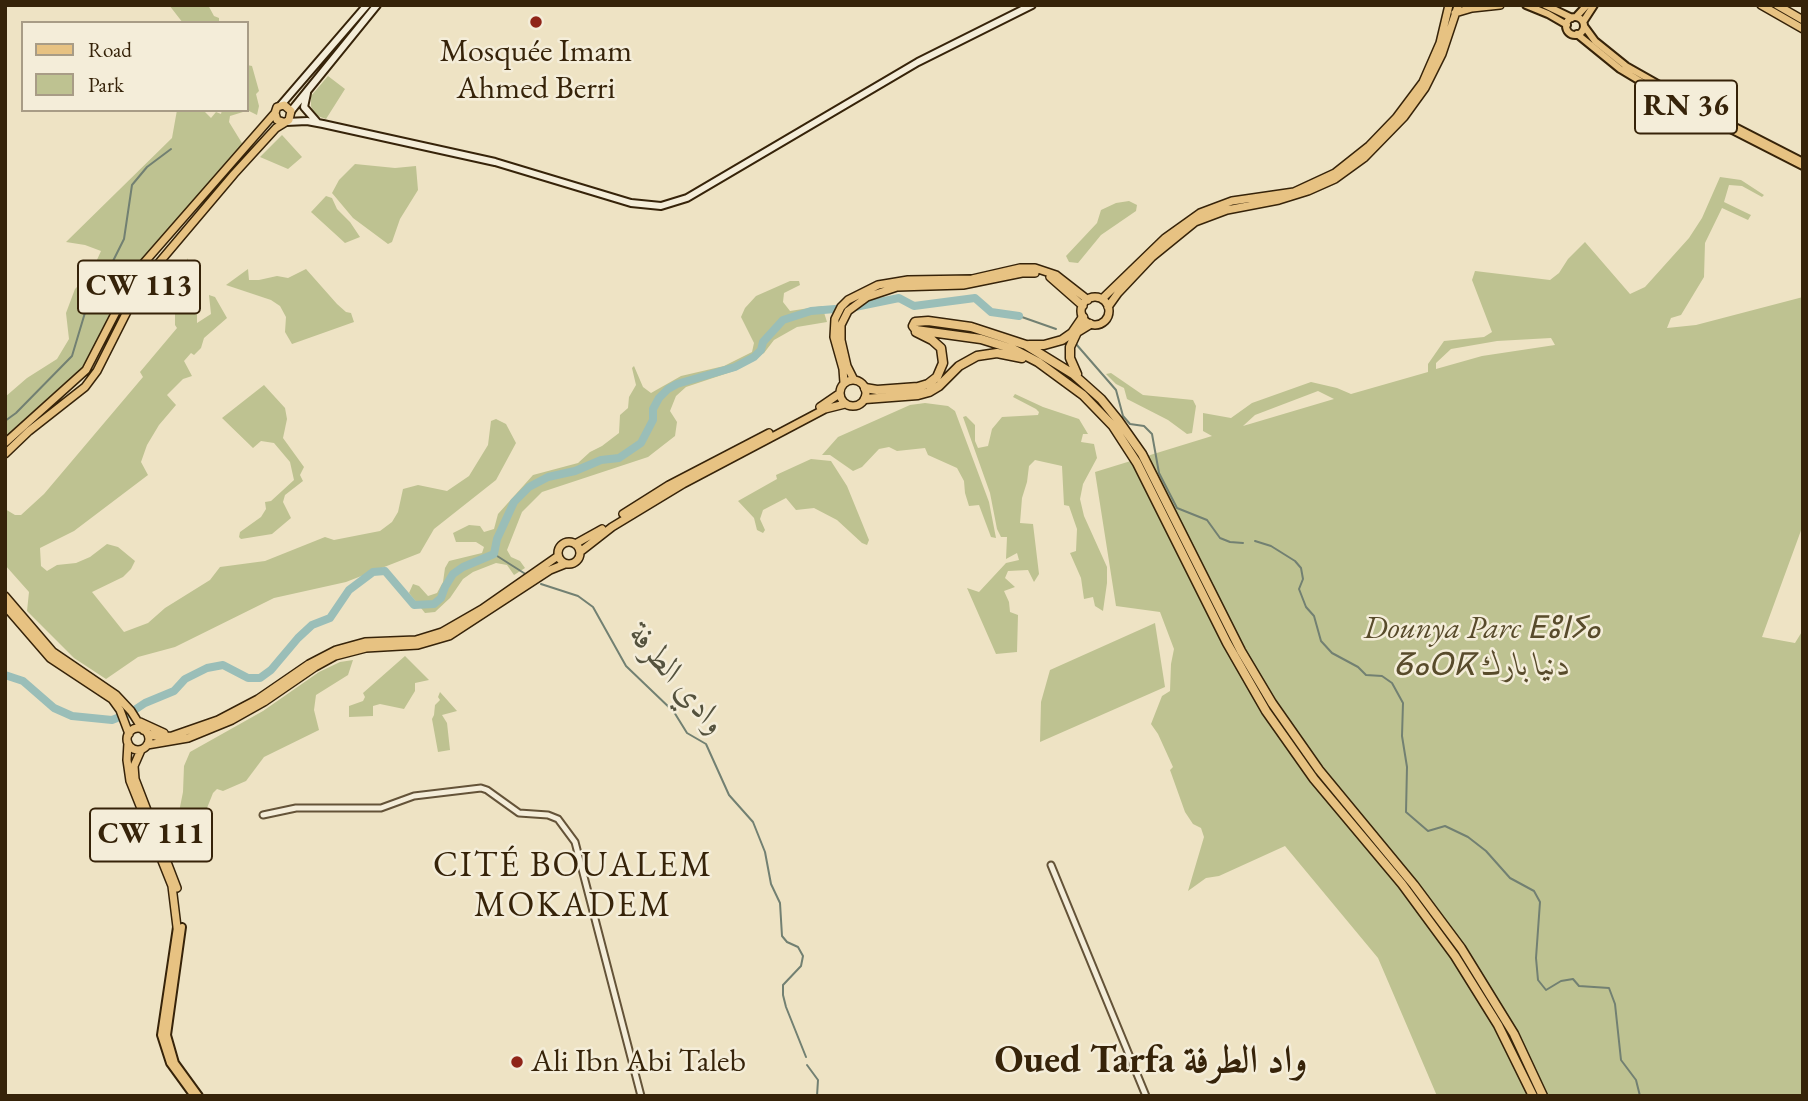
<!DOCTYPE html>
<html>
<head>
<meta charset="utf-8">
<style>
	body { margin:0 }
	#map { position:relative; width:1808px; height:1101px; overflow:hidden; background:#eee3c4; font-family:"EB Garamond",serif }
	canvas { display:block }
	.frame { position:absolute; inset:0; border:7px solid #362309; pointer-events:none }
	.legend { position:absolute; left:21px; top:21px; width:228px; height:91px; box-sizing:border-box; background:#f4edd9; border:2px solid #a89c86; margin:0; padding:9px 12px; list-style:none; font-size:21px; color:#362309 }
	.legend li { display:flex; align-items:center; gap:14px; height:35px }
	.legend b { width:35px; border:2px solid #a89c86 }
</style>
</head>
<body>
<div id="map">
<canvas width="1808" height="1101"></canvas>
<div class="frame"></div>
<ul class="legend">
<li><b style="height:9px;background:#e7c282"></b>Road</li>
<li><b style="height:19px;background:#bec291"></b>Park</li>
</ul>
</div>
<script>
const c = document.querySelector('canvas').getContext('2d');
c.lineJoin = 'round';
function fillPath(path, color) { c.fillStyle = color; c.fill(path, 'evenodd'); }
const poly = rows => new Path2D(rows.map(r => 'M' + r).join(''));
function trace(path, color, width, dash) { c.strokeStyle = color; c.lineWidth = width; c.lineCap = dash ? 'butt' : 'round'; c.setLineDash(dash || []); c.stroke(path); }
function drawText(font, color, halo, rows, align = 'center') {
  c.font = font + ' "EB Garamond",Amiri,"Noto Sans Tifinagh",serif'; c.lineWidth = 5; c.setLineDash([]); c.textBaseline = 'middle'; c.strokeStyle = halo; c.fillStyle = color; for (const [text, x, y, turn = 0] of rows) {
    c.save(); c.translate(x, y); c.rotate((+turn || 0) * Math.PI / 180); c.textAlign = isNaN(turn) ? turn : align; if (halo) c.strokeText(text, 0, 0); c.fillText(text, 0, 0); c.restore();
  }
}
fillPath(poly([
	[169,5,208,5,214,16,219,18,219,23,183,23],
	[247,65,252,66,259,91,256,94,259,106,257,115,249,111,243,112,230,116,229,122,245,148,143,265,85,369,5,437,5,397,27,378,57,359,69,339,66,313,75,289,91,273,101,251,85,245,66,242,172,138,177,110,203,110,211,118,216,112,221,114,222,110,247,110],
	[328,76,345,89,326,119,315,115,311,106,311,96],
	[282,135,302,157,288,169,260,157],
	[355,164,395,168,416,166,418,190,400,219,392,242,388,244,353,218,332,193,339,180],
	[1720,177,1741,180,1764,195,1762,197,1742,186,1729,185,1724,202,1751,215,1748,220,1722,208,1705,243,1704,277,1681,315,1671,318,1667,328,1696,325,1803,297,1803,525,1762,637,1795,643,1803,630,1803,1096,1437,1096,1378,958,1285,846,1219,876,1206,878,1188,891,1204,837,1201,828,1193,824,1185,812,1170,770,1173,767,1158,734,1151,724,1162,696,1170,691,1171,664,1174,649,1160,612,1116,606,1095,472,1212,436,1203,431,1203,413,1231,418,1252,403,1311,382,1337,388,1351,394,1428,372,1428,364,1444,341,1484,337,1492,332,1472,280,1475,271,1550,280,1559,273,1568,259,1585,242,1630,294,1645,287,1689,238,1702,218],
	[1551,338,1555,345,1482,356,1436,369,1436,363,1451,349,1497,341],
	[1318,391,1334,399,1243,426,1255,415],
	[326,196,332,198,337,209,350,222,360,237,345,243,311,212],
	[1129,201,1137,205,1136,211,1101,235,1078,263,1069,262,1066,256,1097,223,1101,210,1116,203],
	[187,258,197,274,197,323,211,314,209,295,215,297,227,318,204,338,201,348,194,355,191,353,184,361,192,376,183,379,167,395,176,405,159,425,147,445,141,462,148,475,74,531,40,548,41,566,47,571,57,565,76,563,90,557,107,544,118,547,135,561,131,569,123,577,92,592,124,632,148,623,165,608,210,580,220,567,265,561,325,537,334,540,380,531,392,522,398,512,403,489,418,485,447,491,469,476,488,445,491,421,496,419,506,424,516,443,496,480,434,529,420,553,346,582,274,598,175,647,138,657,106,679,74,658,27,611,29,592,5,565,5,509,15,515,21,515,44,494,143,377,140,372,177,328,175,325,175,280,188,281],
	[248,269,249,280,259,280,277,276,288,278,306,269,337,304,346,312,351,313,354,322,292,344,285,332,286,317,280,306,271,300,226,285],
	[790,281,799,281,800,285,784,293,783,302,790,311,822,306,827,322,797,327,774,340,764,353,734,371,686,387,676,396,670,411,677,422,675,436,648,457,542,492,522,512,507,550,511,557,520,561,525,568,514,575,507,565,496,563,473,572,463,579,450,598,435,612,425,613,409,593,413,584,419,586,428,596,437,593,443,582,445,568,449,561,482,553,484,547,476,542,456,542,453,533,469,525,480,526,484,532,494,529,498,514,533,475,578,463,590,452,602,446,619,433,620,415,628,408,629,397,636,385,632,368,634,366,643,387,651,393,681,376,724,366,752,352,754,343,741,317,745,308,756,296],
	[1111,373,1143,395,1193,400,1196,406,1192,433,1187,434,1168,420,1127,399,1124,388,1116,384,1106,374],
	[264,385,285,408,287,419,283,438,304,467,300,475,303,481,285,495,283,502,291,518,272,534,241,539,239,537,240,532,261,517,266,509,265,502,271,501,294,480,290,462,274,443,261,441,253,448,222,418],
	[1015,394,1043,407,1079,419,1088,434,1083,434,1081,442,1094,444,1097,458,1083,484,1080,499,1084,516,1107,567,1107,583,1103,611,1095,606,1093,597,1084,599,1081,578,1070,553,1076,551,1077,529,1069,506,1064,505,1062,466,1035,460,1029,466,1027,482,1022,498,1020,523,1033,524,1039,574,1034,582,1028,570,1008,571,1005,578,1015,587,1004,591,1009,602,1010,612,1018,615,1017,652,996,654,967,588,979,592,1006,563,1019,560,1017,553,1006,559,1007,537,1001,537,997,529,990,493,963,417,966,416,975,425,975,441,978,448,988,446,992,429,1002,417,1038,415,1039,412,1036,409,1013,397],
	[925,403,948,406,955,411,989,502,996,538,991,537,979,505,969,506,965,493,964,481,957,468,928,455,925,448,897,451,889,447,879,449,862,467,853,471,830,455,822,455,838,437,910,405],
	[811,459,831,461,847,486,869,540,867,545,862,543,837,520,814,508,796,510,786,498,763,510,760,519,765,530,763,533,757,530,754,518,738,501,777,479,776,475],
	[1155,623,1165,687,1040,742,1041,702,1050,670],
	[405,656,429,680,415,683,415,691,404,709,380,704,373,706,373,716,349,717,349,706,363,701,365,697,363,693],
	[353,660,348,675,316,695,314,710,319,730,264,757,246,781,223,791,217,789,213,793,199,828,203,857,171,862,159,831,178,817,183,792,184,766,190,752,263,711,319,672,340,662],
	[440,692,457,711,442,715,447,723,450,750,438,752,432,719,434,715,435,705,440,700,438,697]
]), '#bec291');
trace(poly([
	[1019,316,1056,329],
	[1076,344,1116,390,1123,416,1130,424,1144,426,1152,434,1159,473,1177,508,1207,520,1220,538,1230,542,1243,543],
	[5,421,16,413,72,356,90,296,109,269,124,239,132,185,147,167,171,149],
	[1255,541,1271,546,1295,561,1301,568,1303,579,1299,589,1306,607,1314,616,1321,641,1332,653,1358,667,1366,675,1382,676,1392,683,1403,703,1402,736,1407,767,1406,812,1428,831,1445,826,1468,837,1486,851,1510,878,1534,891,1540,902,1536,958,1538,980,1546,990,1561,981,1573,979,1579,986,1609,988,1615,1004,1621,1060,1636,1080,1640,1096],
	[494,554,527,575],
	[541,584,578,596,593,607,626,666,674,712,687,733,706,744,729,795,753,822,765,852,771,884,780,903,782,936,787,942,798,947,803,956,801,966,783,985,783,995,786,1007,806,1057],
	[807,1065,818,1080,817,1096]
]), '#728072', 2);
trace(poly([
	[855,307,899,298,914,306,975,298,991,312,1019,316],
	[5,675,23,681,54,708,72,716,112,720,130,713,145,703,174,691,185,679,207,668,223,665,248,678,260,678,271,670,298,638,312,625,330,618,349,590,373,572,385,571,414,605,434,604,441,598,445,587,453,574,463,567,494,554,497,539,514,502,529,487,548,477,575,471,601,460,619,458,641,443,653,420,653,409,659,398,668,389,677,384,735,367,754,357,761,350,763,342,783,320,811,311,835,309]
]), '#9abeb8', 8);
const tertiary = poly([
	[263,815,296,808,381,808,414,796,481,788,487,790,519,813,548,815,558,819,575,842,641,1096],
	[1051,865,1146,1096]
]);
const secondary = poly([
	[307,93,304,107,317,122],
	[280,106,367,5],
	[291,111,377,5],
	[286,122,307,121,323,124,495,162,631,203,661,206,687,198,918,62,1032,5]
]);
const primary = poly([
	[1526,5,1548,14,1567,25],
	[1545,5,1572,18],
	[1576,17,1587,5],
	'1566 26a9 9 0 1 1 18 0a9 9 0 1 1-18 0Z',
	[1583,22,1594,5],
	[1584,26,1595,41,1626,66,1725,122,1801,161],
	[1577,34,1620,69,1660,93,1803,166],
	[177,927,161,1035,170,1063,194,1096],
	[182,927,167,1035,175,1063,199,1096]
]);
const trunk = poly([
	[1761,5,1803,29],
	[1777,5,1803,20],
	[1455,13,1472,8,1500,5],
	[1050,277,1083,306],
	'1081 311a14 14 0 1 1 28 0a14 14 0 1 1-28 0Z',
	[1102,299,1165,238,1200,213,1232,201,1294,192,1335,173,1369,146,1396,118,1423,82,1440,43,1449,5],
	[1108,307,1118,293,1152,257,1195,222,1227,210,1279,200,1308,191,1335,179,1364,158,1404,117,1425,88,1442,54,1458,6],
	'840 393a13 13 0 1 1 26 0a13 13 0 1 1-26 0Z',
	[854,380,847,366,841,340,841,325,848,311,867,297,897,287,963,285,1022,273,1035,273],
	[844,383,843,369,834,337,835,319,841,307,848,300,878,285,908,280,972,279,1020,268,1035,268,1056,275,1088,300],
	[820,407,839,394],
	[5,443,86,370,133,279,142,265,275,113],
	[5,454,29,431,85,387,97,371,141,284,234,174,276,128,289,120,291,111,284,105,277,107,275,113,277,120,283,122],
	[623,514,669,485,769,433],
	'558 553a11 11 0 1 1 22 0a11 11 0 1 1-22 0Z',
	[575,544,602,529],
	[580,552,612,527,683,484,825,409,845,404],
	[5,596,53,652,116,695,131,711,143,730],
	[5,606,50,658,112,699,120,710,129,734],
	[140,722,164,733],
	'127 739a11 11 0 1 1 22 0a11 11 0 1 1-22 0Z',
	[148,734,159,737,172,736,218,720,258,699,309,664,336,650,365,642,416,640,442,632,482,609,558,556],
	[128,743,127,760,130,781,172,886,177,927],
	[147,745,188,738,232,720,264,702,315,667,335,656,366,648,418,645,449,636,550,570,565,564],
	[141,750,134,766,135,779,177,888]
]);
const motorway = poly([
	[1029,345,1044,345,1062,340,1072,333,1083,317],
	[1077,374,1070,358,1070,347,1077,332,1090,324],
	[865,388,877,390,918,387,928,384,937,377,943,363,941,348,932,340,916,332],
	[865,399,918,395,929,392,939,386,959,366,977,356,997,353,1022,358],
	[1533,1096,1498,1025,1455,956,1402,884,1314,779,1266,711,1227,643,1137,463,1113,426,1083,395,1038,362,1013,349,981,339,916,330,913,326,915,322,928,321,971,327,1026,345,1073,374,1101,399,1118,420,1142,454,1241,651,1272,703,1319,770,1414,885,1461,948,1514,1034,1543,1096]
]);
trace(tertiary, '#645338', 9);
trace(secondary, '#362309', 10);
trace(primary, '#362309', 10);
trace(trunk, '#362309', 10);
trace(motorway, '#362309', 11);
trace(tertiary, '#f4edd9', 5);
trace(secondary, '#f4edd9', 6);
trace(primary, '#e7c282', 6);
trace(trunk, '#e7c282', 7);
trace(motorway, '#e7c282', 8);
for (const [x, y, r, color] of [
	[536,22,7,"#8f2418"],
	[517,1062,7,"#8f2418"]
]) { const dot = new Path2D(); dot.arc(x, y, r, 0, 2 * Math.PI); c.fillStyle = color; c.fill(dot); trace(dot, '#f4edd9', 2.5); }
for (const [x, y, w] of [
	[1686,107,102],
	[139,287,122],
	[151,835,122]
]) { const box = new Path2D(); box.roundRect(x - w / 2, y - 26.5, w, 53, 5); c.fillStyle = '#f4edd9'; c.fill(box); trace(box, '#362309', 2); }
drawText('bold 30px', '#362309', null, [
	["RN 36",1686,107],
	["CW 113",139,287],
	["CW 111",151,835]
]);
drawText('32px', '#362309', '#f4edd9', [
	["Mosquée Imam",536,52],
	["Ahmed Berri",536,89],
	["Ali Ibn Abi Taleb",531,1062,"left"]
]);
drawText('italic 32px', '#584b2b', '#f4edd9', [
	["Dounya Parc ⴹⵓⵏⵢⴰ",1482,629],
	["ⵒⴰⵔⴽ دنيا بارك",1482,666]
]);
drawText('italic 33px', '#54523e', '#f4edd9', [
	["وادي الطرفة",677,680,50]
]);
c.letterSpacing = '2px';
drawText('35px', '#362309', '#f4edd9', [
	["CITÉ BOUALEM",573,866],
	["MOKADEM",573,906]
]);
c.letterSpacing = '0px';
drawText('bold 38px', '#362309', '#f4edd9', [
	["Oued Tarfa واد الطرفة",1151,1062]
]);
</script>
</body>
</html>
